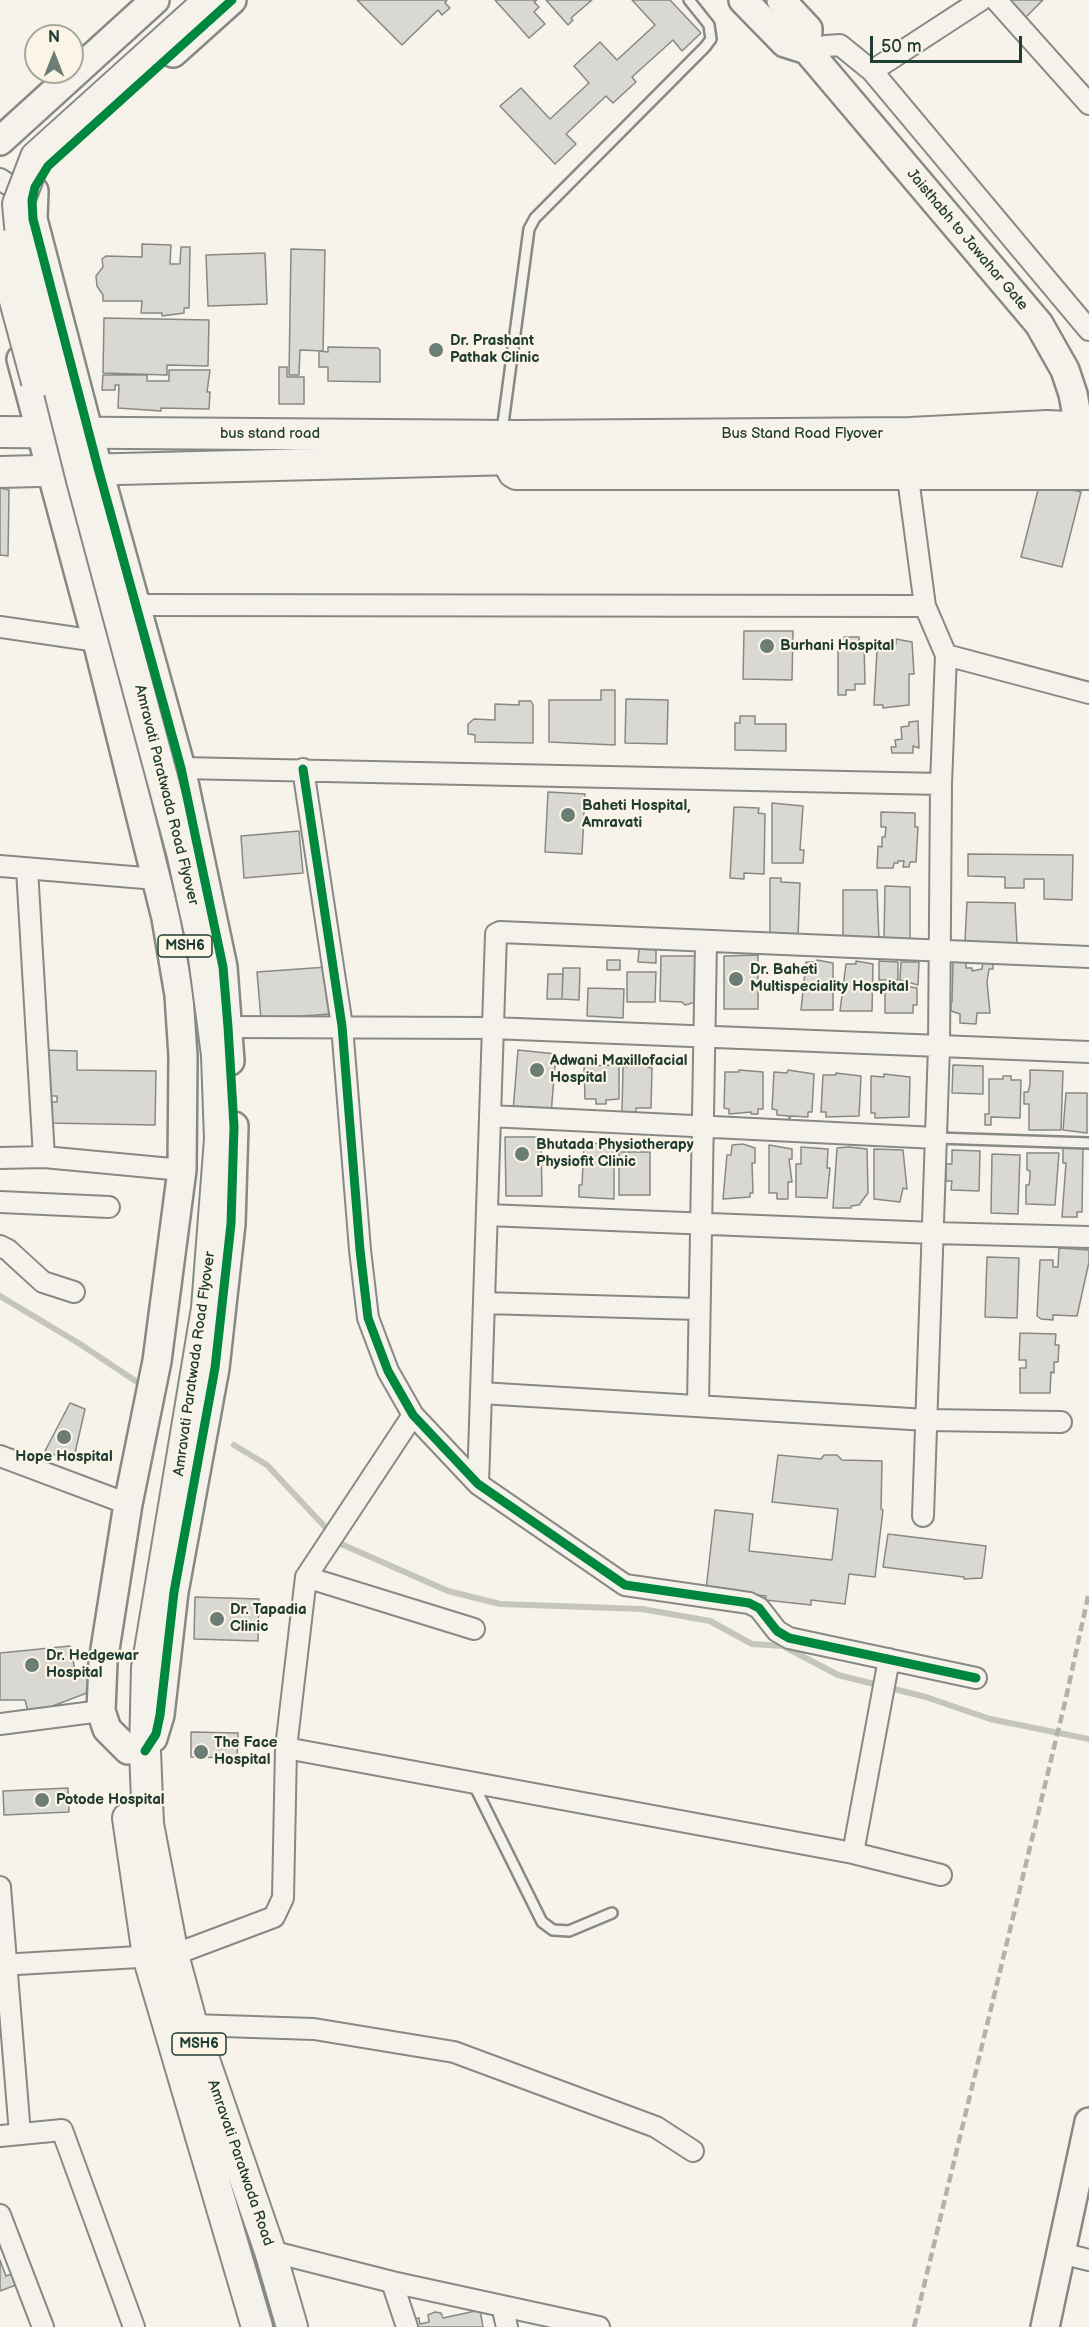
<!DOCTYPE html>
<html>
<head>
<meta charset="utf-8">
<style>
	body { margin:0 }
	#map { position:relative; width:1089px; height:2327px; overflow:hidden; background:#f7f3ea; font-family:"Balsamiq Sans",sans-serif }
	canvas { display:block }
	.north { position:absolute; left:24px; top:24px; width:60px; height:60px; box-sizing:border-box; background:#fcf5e5; border:2px solid #a4ab9e; border-radius:50%; rotate:0deg; font-size:16px; font-weight:700; line-height:24px; text-align:center; color:#1f3d34 }
	.north::after { content:''; display:block; margin:auto; width:21px; height:27px; background:#6b7d74; clip-path:polygon(50% 0,100% 100%,50% 72%,0 100%) }
	.scale { position:absolute; left:870px; top:36px; width:152px; height:27px; box-sizing:border-box; border:3px solid #1f3d34; border-top:0; padding-left:8px; font-size:18px; line-height:21px; white-space:nowrap; color:#1f3d34; -webkit-text-stroke:4px #fcf5e5; paint-order:stroke }
</style>
</head>
<body>
<div id="map">
<canvas width="1089" height="2327"></canvas>
<div class="north">N</div>
<div class="scale">50 m</div>
</div>
<script>
const c = document.querySelector('canvas').getContext('2d');
c.lineJoin = 'round';
const poly = rows => new Path2D(rows.map(r => 'M' + r).join(''));
function trace(path, color, width, dash) { c.strokeStyle = color; c.lineWidth = width; c.lineCap = dash ? 'butt' : 'round'; c.setLineDash(dash || []); c.stroke(path); }
function fillPath(path, color) { c.fillStyle = color; c.fill(path, 'evenodd'); }
function drawText(font, color, halo, rows, align = 'center') {
  c.font = font + ' "Balsamiq Sans",sans-serif'; c.lineWidth = 4.5; c.setLineDash([]); c.textBaseline = 'middle'; c.strokeStyle = halo; c.fillStyle = color; for (const [text, x, y, turn = 0] of rows) {
    c.save(); c.translate(x, y); c.rotate((+turn || 0) * Math.PI / 180); c.textAlign = isNaN(turn) ? turn : align; if (halo) c.strokeText(text, 0, 0); c.fillText(text, 0, 0); c.restore();
  }
}
trace(poly([
	[0,1296,80,1344,137,1382],
	[234,1445,267,1465,341,1544,448,1591,500,1604,642,1609,710,1621,752,1644,783,1646,838,1675,926,1697,990,1719,1089,1739]
]), '#c4c6bb', 6);
const building = poly([
	[357,0,447,0,445,3,450,8,442,15,438,10,402,45,357,0],
	[495,0,537,0,534,2,539,7,534,12,545,24,529,38,495,0],
	[546,0,592,0,571,18,573,20,568,25,546,0],
	[632,0,670,0,701,33,682,51,673,40,632,77,636,82,613,103,606,96,566,134,576,144,555,164,500,106,521,88,550,119,589,83,574,66,600,42,617,60,655,25,632,0],
	[1008,0,1043,0,1025,18,1008,0],
	[142,244,171,245,170,264,180,264,181,247,190,247,189,308,184,308,184,313,162,316,162,313,141,313,142,301,103,301,103,295,97,286,96,276,103,267,102,259,106,256,142,257,142,244],
	[291,249,325,250,323,351,300,350,299,375,289,375,291,249],
	[265,253,267,304,208,306,206,255,265,253],
	[104,318,209,320,208,366,167,365,167,375,103,373,104,318],
	[328,347,378,348,380,350,380,382,328,381,328,367,319,367,319,351,328,352,328,347],
	[279,367,287,367,287,377,304,377,304,404,279,404,279,367],
	[169,370,210,370,207,392,210,392,209,409,161,408,161,411,118,408,119,385,115,385,115,390,102,390,103,375,147,375,147,381,169,381,169,370],
	[1040,482,1081,492,1062,567,1021,557,1040,482],
	[0,488,9,490,8,556,0,555,0,488],
	[744,631,793,631,792,680,743,679,744,631],
	[844,637,859,637,859,642,864,642,865,684,855,684,855,690,846,690,846,695,838,695,838,643,844,643,844,637],
	[896,639,912,642,914,674,909,674,909,705,883,708,883,705,874,705,877,650,879,644,896,644,896,639],
	[601,690,615,690,615,745,549,742,549,700,601,700,601,690],
	[626,699,668,700,667,744,625,743,626,699],
	[519,701,531,701,533,705,533,743,475,742,475,735,468,734,468,724,474,719,495,720,495,704,519,705,519,701],
	[740,716,755,716,755,724,786,724,786,751,735,750,735,723,740,723,740,716],
	[918,721,919,748,913,746,913,753,892,753,891,747,896,747,895,740,902,739,901,727,909,726,909,722,918,721],
	[548,792,585,794,582,854,545,852,548,792],
	[772,803,803,806,800,850,804,850,803,863,772,863,772,803],
	[734,807,759,808,758,813,765,814,764,874,744,873,744,879,730,878,734,807],
	[881,812,915,813,915,827,918,827,916,862,910,862,909,867,903,867,904,861,898,861,898,863,894,863,893,868,877,868,878,846,882,847,882,837,885,837,886,827,881,827,881,812],
	[299,831,303,873,244,878,241,836,299,831],
	[968,854,1073,855,1072,900,1044,899,1044,879,1024,879,1024,888,1005,888,1005,877,968,876,968,854],
	[770,878,781,878,781,882,800,883,798,937,770,937,770,878],
	[885,886,910,887,910,939,884,938,885,886],
	[843,890,877,890,879,941,843,938,843,890],
	[967,902,1015,903,1017,943,1002,944,965,941,967,902],
	[639,949,656,950,656,963,638,962,639,949],
	[758,955,758,1009,724,1009,724,956,758,955],
	[661,956,697,956,696,1002,685,1005,682,1002,660,1001,661,956],
	[607,960,620,960,620,970,607,970,607,960],
	[817,960,833,963,833,1010,801,1010,806,962,817,962,817,960],
	[856,961,873,964,872,1011,840,1011,846,964,856,964,856,961],
	[879,961,898,962,898,980,879,980,879,961],
	[901,962,919,962,918,985,900,980,901,962],
	[953,962,966,962,966,968,972,968,972,971,982,969,983,962,993,962,993,969,989,969,987,982,990,1013,977,1013,976,1024,960,1023,960,1014,951,1011,951,1004,948,1004,948,1002,952,1002,953,962],
	[327,967,330,1014,261,1019,257,972,327,967],
	[563,968,580,968,579,1000,562,999,563,968],
	[627,972,656,972,655,1002,627,1002,627,972],
	[548,974,563,974,562,999,547,999,548,974],
	[893,984,917,988,917,1005,913,1005,913,1013,885,1013,885,987,893,988,893,984],
	[588,988,624,989,623,1018,587,1016,588,988],
	[42,1050,77,1051,77,1070,156,1071,155,1125,48,1123,48,1102,57,1102,57,1096,42,1096,42,1050],
	[518,1050,556,1054,551,1114,513,1111,518,1050],
	[619,1065,619,1099,606,1100,606,1104,596,1104,596,1099,585,1099,584,1066,619,1065],
	[640,1065,652,1068,651,1108,636,1108,636,1112,622,1112,623,1067,640,1065],
	[953,1065,983,1066,983,1094,952,1093,953,1065],
	[739,1070,763,1072,763,1109,758,1109,758,1114,751,1114,751,1112,729,1114,729,1109,724,1108,725,1072,739,1072,739,1070],
	[788,1070,814,1074,812,1112,808,1112,808,1117,791,1116,789,1119,789,1116,777,1115,777,1110,772,1109,774,1072,787,1073,788,1070],
	[1030,1070,1063,1071,1061,1130,1029,1130,1029,1104,1024,1104,1024,1092,1028,1092,1030,1085,1030,1070],
	[836,1073,861,1076,859,1116,826,1117,826,1112,821,1112,823,1075,836,1075,836,1073],
	[884,1074,910,1077,909,1117,875,1118,875,1113,871,1113,871,1076,884,1077,884,1074],
	[1003,1076,1011,1076,1011,1080,1021,1080,1020,1118,991,1117,991,1125,985,1125,985,1114,989,1114,989,1079,1003,1079,1003,1076],
	[1066,1093,1087,1093,1087,1133,1063,1130,1066,1093],
	[505,1137,541,1137,542,1196,506,1196,505,1137],
	[584,1143,614,1144,614,1199,579,1197,579,1185,582,1185,584,1143],
	[743,1144,755,1148,755,1163,752,1163,753,1193,750,1193,750,1197,723,1199,727,1155,731,1155,732,1145,743,1144],
	[769,1145,792,1149,792,1159,789,1159,792,1182,788,1182,788,1199,777,1199,777,1193,769,1193,769,1145],
	[801,1147,828,1149,827,1168,830,1168,827,1198,796,1197,796,1164,801,1164,801,1147],
	[849,1147,867,1149,868,1193,859,1205,851,1206,851,1208,833,1208,837,1148,849,1147],
	[1063,1148,1083,1148,1082,1212,1077,1212,1077,1217,1062,1217,1066,1163,1063,1163,1063,1148],
	[874,1149,903,1150,907,1189,903,1188,900,1202,874,1199,874,1149],
	[952,1150,980,1151,979,1191,951,1190,952,1181,946,1181,946,1164,952,1164,952,1150],
	[619,1152,650,1152,650,1195,619,1195,619,1152],
	[1027,1153,1059,1153,1055,1205,1026,1204,1026,1185,1029,1185,1030,1178,1030,1171,1027,1170,1027,1153],
	[992,1154,1020,1155,1018,1214,991,1213,992,1154],
	[1059,1248,1089,1250,1089,1262,1077,1316,1053,1315,1053,1320,1041,1319,1037,1316,1040,1260,1053,1260,1053,1267,1058,1267,1059,1248],
	[987,1257,1019,1258,1017,1318,985,1317,987,1257],
	[1020,1333,1056,1334,1055,1345,1059,1345,1058,1362,1054,1362,1054,1373,1051,1372,1050,1393,1020,1393,1020,1368,1026,1368,1026,1360,1019,1360,1020,1333],
	[70,1403,85,1409,73,1462,45,1451,70,1403],
	[778,1455,821,1459,824,1455,837,1455,842,1460,882,1461,881,1509,883,1510,875,1577,849,1574,845,1604,811,1600,811,1605,765,1600,766,1596,706,1590,715,1510,753,1514,749,1551,832,1560,838,1509,772,1502,778,1455],
	[888,1534,986,1546,982,1578,964,1579,964,1577,883,1567,888,1534],
	[195,1597,259,1599,258,1641,194,1639,195,1597],
	[70,1646,75,1670,95,1667,100,1688,29,1715,25,1700,0,1700,0,1653,70,1646],
	[191,1732,238,1733,237,1758,191,1757,191,1732],
	[68,1788,69,1812,4,1815,3,1791,68,1788],
	[0,2260,6,2276,12,2274,16,2285,0,2291,0,2260],
	[480,2310,483,2327,411,2327,409,2320,419,2318,420,2324,429,2322,428,2315,435,2312,441,2313,443,2318,480,2310]
]);
fillPath(building, '#dad8d2');
trace(building, '#868984', 1.5);
const lane = poly([
	[502,431,529,229,535,218,705,47,711,39,709,25,689,0],
	[936,1138,1089,1143],
	[473,1783,542,1922,553,1930,569,1931,612,1913]
]);
const street = poly([
	[981,0,872,71,1089,330],
	[996,0,1089,104],
	[810,53,826,46,840,45,872,71],
	[0,179,30,199],
	[501,452,501,460,510,476,515,479,1089,479],
	[908,478,925,606,946,655,941,784,939,1047,923,1516],
	[138,605,925,606],
	[0,627,97,641],
	[946,655,1089,693],
	[181,768,941,784],
	[303,769,342,1026,360,1250,368,1318,388,1371,413,1415,478,1484,625,1585,749,1603,759,1608,777,1631,789,1638,976,1678],
	[0,866,156,879],
	[27,869,44,1157],
	[228,1027,492,1028,1089,1052],
	[490,1116,936,1138],
	[0,1158,44,1157,182,1170],
	[0,1202,109,1207],
	[487,1215,934,1233,1089,1237],
	[0,1246,8,1250,43,1282,74,1292],
	[484,1303,698,1309],
	[481,1393,927,1420,1061,1422],
	[698,1404,706,942],
	[0,1456,128,1504],
	[478,1484,496,934,500,932,1089,957],
	[306,1577,474,1629],
	[0,1724,101,1711],
	[286,1748,853,1853,941,1875],
	[853,1853,889,1659],
	[0,1887,20,2134],
	[0,1965,173,1955,274,1917,283,1898,286,1748,306,1577,413,1415],
	[192,2025,314,2029,454,2052,656,2127,693,2151],
	[0,2136,62,2130,134,2327],
	[0,2215,43,2327],
	[270,2251,392,2282,599,2327],
	[1061,2253,1089,2260],
	[392,2282,407,2327],
	[502,2306,507,2327]
]);
const secondary = poly([
	[743,0,785,43,807,50,1039,324,1065,370,1073,394,1083,449],
	[781,0,808,29,807,50],
	[173,53,232,0],
	[0,141,155,0],
	[34,191,33,219,98,468,181,768,223,967,230,1061],
	[21,359,97,641,166,918,179,995,183,1056,182,1170,157,1361,128,1504,103,1662,101,1711,107,1729,128,1750],
	[153,1738,160,1715,174,1592,215,1368,231,1224,234,1126],
	[1045,2327,1089,2122]
]);
const primary = poly([
	[0,432,515,436,910,433,1047,426,1089,428],
	[0,472,515,459,1089,454],
	[147,1668,145,1751,148,1824,173,1955,192,2025,270,2251,292,2327],
	[128,1818,148,1956,257,2327]
]);
trace(lane, '#868984', 14);
trace(street, '#868984', 24);
trace(secondary, '#868984', 32);
trace(primary, '#868984', 34);
trace(lane, '#f5f2ec', 9);
trace(street, '#f5f2ec', 20);
trace(secondary, '#f5f2ec', 27);
trace(primary, '#f5f2ec', 30);
trace(poly([
	[914,2327,1066,1698,1089,1592]
]), '#b0b2ad', 4.5, [9, 4.5]);
const primaryBridge = poly([
	[0,245,37,382],
	[147,1668,207,1308,220,1139,217,1055,202,942,182,852,82,480,21,236,18,204,36,157,210,0]
]);
trace(primaryBridge, '#868984', 34, []);
trace(primaryBridge, '#f5f2ec', 30);
trace(poly([
	[303,769,342,1026,360,1250,368,1318,388,1371,413,1415,478,1484,625,1585,749,1603,759,1608,777,1631,789,1638,976,1678],
	[145,1751,156,1734,160,1715,174,1592,215,1368,231,1224,234,1127,228,1027,223,967,181,768,98,468,33,219,32,200,35,187,48,166,232,0]
]), '#00873e', 9);
for (const [x, y, r, color] of [
	[436,350,8,"#6b7d74"],
	[767,646,8,"#6b7d74"],
	[568,815,8,"#6b7d74"],
	[736,979,8,"#6b7d74"],
	[537,1070,8,"#6b7d74"],
	[522,1154,8,"#6b7d74"],
	[64,1437,8,"#6b7d74"],
	[217,1619,8,"#6b7d74"],
	[32,1665,8,"#6b7d74"],
	[201,1752,8,"#6b7d74"],
	[42,1800,8,"#6b7d74"]
]) { const dot = new Path2D(); dot.arc(x, y, r, 0, 2 * Math.PI); c.fillStyle = color; c.fill(dot); trace(dot, '#fcf5e5', 2); }
for (const [x, y, w] of [
	[185,946,54],
	[199,2044,54]
]) { const box = new Path2D(); box.roundRect(x - w / 2, y - 11, w, 22, 4.5); c.fillStyle = '#fcf5e5'; c.fill(box); trace(box, '#1f3d34', 1.5); }
drawText('bold 14px', '#1f3d34', null, [
	["MSH6",185,946],
	["MSH6",199,2044]
]);
drawText('15px', '#1f3d34', '#fcf5e5', [
	["Jaisthabh to Jawahar Gate",967,240,50],
	["bus stand road",270,434],
	["Bus Stand Road Flyover",802,434],
	["Amravati Paratwada Road Flyover",166,795,76],
	["Amravati Paratwada Road Flyover",195,1364,-82],
	["Amravati Paratwada Road",240,2163,71]
]);
drawText('bold 15px', '#1f3d34', '#fcf5e5', [
	["Dr. Prashant",450,341],
	["Pathak Clinic",450,358],
	["Burhani Hospital",780,646],
	["Baheti Hospital,",582,806],
	["Amravati",582,823],
	["Dr. Baheti",750,970],
	["Multispeciality Hospital",750,987],
	["Adwani Maxillofacial",550,1061],
	["Hospital",550,1078],
	["Bhutada Physiotherapy",536,1145],
	["Physiofit Clinic",536,1162],
	["Hope Hospital",64,1457,"center"],
	["Dr. Tapadia",230,1610],
	["Clinic",230,1627],
	["Dr. Hedgewar",46,1656],
	["Hospital",46,1673],
	["The Face",214,1743],
	["Hospital",214,1760],
	["Potode Hospital",56,1800]
], 'left');
</script>
</body>
</html>
